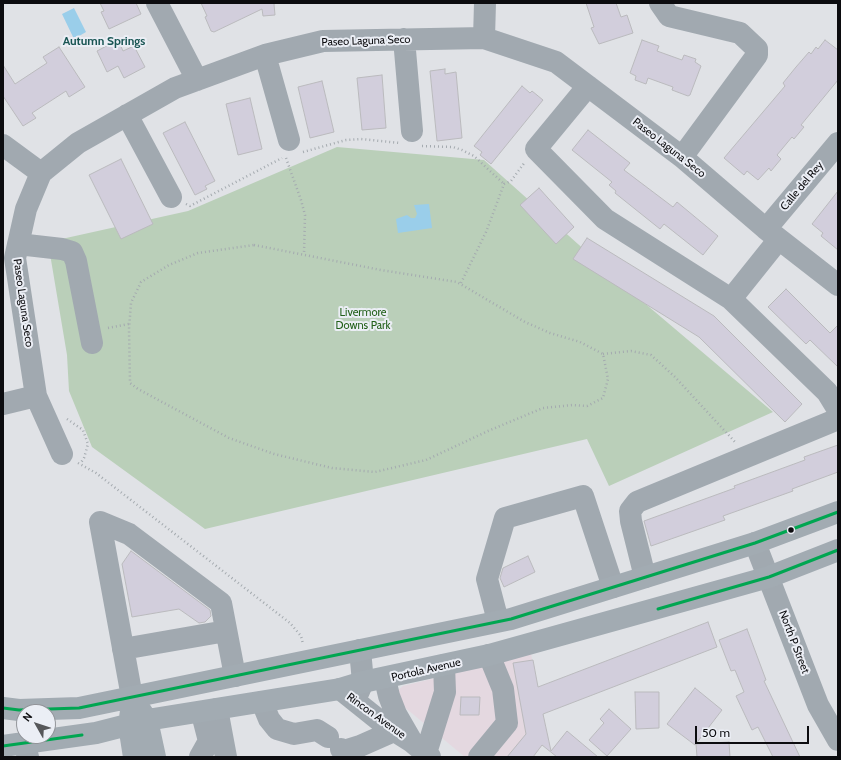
<!DOCTYPE html>
<html>
<head>
<meta charset="utf-8">
<style>
	body { margin:0 }
	#map { position:relative; width:841px; height:760px; overflow:hidden; background:#e0e2e6; font-family:Cabin,sans-serif }
	canvas { display:block }
	.frame { position:absolute; inset:0; border:4px solid #0c0c0f; pointer-events:none }
	.north { position:absolute; left:16px; top:704px; width:40px; height:40px; box-sizing:border-box; background:#ebeef5; border:1px solid #929499; border-radius:50%; rotate:309deg; font-size:11px; font-weight:700; line-height:16px; text-align:center; color:#0c0c0f }
	.north::after { content:''; display:block; margin:auto; width:14px; height:18px; background:#56575a; clip-path:polygon(50% 0,100% 100%,50% 72%,0 100%) }
	.scale { position:absolute; left:695px; top:726px; width:114px; height:18px; box-sizing:border-box; border:2px solid #0c0c0f; border-top:0; padding-left:5px; font-size:12px; line-height:14px; white-space:nowrap; color:#0c0c0f; -webkit-text-stroke:3px #ebeef5; paint-order:stroke }
</style>
</head>
<body>
<div id="map">
<canvas width="841" height="760"></canvas>
<div class="frame"></div>
<div class="north">N</div>
<div class="scale">50 m</div>
</div>
<script>
const c = document.querySelector('canvas').getContext('2d');
c.lineJoin = 'round';
function fillPath(path, color) { c.fillStyle = color; c.fill(path, 'evenodd'); }
const poly = rows => new Path2D(rows.map(r => 'M' + r).join(''));
function trace(path, color, width, dash) { c.strokeStyle = color; c.lineWidth = width; c.lineCap = dash ? 'butt' : 'round'; c.setLineDash(dash || []); c.stroke(path); }
function drawText(font, color, halo, rows, align = 'center') {
  c.font = font + ' Cabin,sans-serif'; c.lineWidth = 4; c.setLineDash([]); c.textBaseline = 'middle'; c.strokeStyle = halo; c.fillStyle = color; for (const [text, x, y, turn = 0] of rows) {
    c.save(); c.translate(x, y); c.rotate((+turn || 0) * Math.PI / 180); c.textAlign = isNaN(turn) ? turn : align; if (halo) c.strokeText(text, 0, 0); c.fillText(text, 0, 0); c.restore();
  }
}
fillPath(poly([
	[531,654,548,738,533,757,465,757,403,706,398,690,403,686]
]), '#e4d8e0');
fillPath(poly([
	[337,147,484,160,635,295,773,412,609,486,587,439,205,529,92,447,69,391,67,355,48,242,188,211]
]), '#bacfb9');
fillPath(poly([
	[74,8,86,32,74,39,62,14],
	[429,204,432,228,398,233,396,219,407,215,411,218,415,218,417,214,414,205]
]), '#9aceea');
const building = poly([
	[100,3,136,3,141,14,109,29,101,12,104,11,100,3],
	[201,3,276,3,274,4,275,15,263,16,262,9,214,32,211,31,205,17,207,16,201,3],
	[586,3,616,3,621,17,627,15,633,33,599,44,591,28,594,27,586,3],
	[118,40,123,51,134,46,145,67,124,78,118,66,107,72,97,51,118,40],
	[642,40,659,46,657,51,682,60,684,55,696,59,695,62,701,66,690,95,688,96,672,90,673,87,648,78,646,84,635,80,636,76,630,73,642,40],
	[825,40,838,50,838,80,801,125,804,127,794,139,792,137,777,155,781,159,771,171,769,168,758,180,747,171,744,175,724,158,785,86,783,83,796,67,809,52,811,54,816,47,818,49,825,40],
	[59,47,85,87,69,97,66,91,32,113,36,118,23,126,3,96,3,65,15,84,47,63,43,57,59,47],
	[445,69,445,74,456,72,462,138,437,141,430,71,445,69],
	[382,75,386,128,362,130,357,78,382,75],
	[322,81,334,132,310,138,298,87,322,81],
	[522,86,530,93,532,91,543,100,491,164,480,155,482,152,474,146,522,86],
	[250,98,262,149,238,155,226,104,250,98],
	[185,122,215,181,205,186,207,189,195,195,163,133,185,122],
	[588,130,630,163,624,170,673,207,677,202,718,236,703,255,664,224,660,229,615,193,616,191,609,185,612,182,572,150,588,130],
	[121,159,153,224,121,239,89,175,121,159],
	[539,188,574,227,556,244,520,205,539,188],
	[838,191,838,250,821,236,823,233,812,224,838,191],
	[587,238,714,316,802,404,785,422,699,337,573,259,587,238],
	[786,289,830,333,838,325,838,367,810,340,806,344,768,307,786,289],
	[838,445,838,472,792,489,793,491,723,516,725,520,651,546,644,521,735,488,734,486,805,460,804,457,838,445],
	[131,551,210,610,211,616,205,622,199,623,179,609,132,617,122,564,131,551],
	[528,556,535,572,504,587,500,578,503,568,528,556],
	[708,622,717,647,543,714,551,751,567,731,598,757,557,757,542,745,533,757,507,757,526,734,513,663,533,660,538,687,708,622],
	[747,629,766,680,764,681,800,757,773,757,758,727,752,730,736,696,744,692,735,670,731,671,719,640,747,629],
	[695,688,722,710,695,745,667,724,695,688],
	[635,692,659,692,659,728,636,729,635,692],
	[461,697,480,697,479,715,460,715,461,697],
	[609,709,631,729,607,756,589,740,604,723,600,719,609,709],
	[729,742,730,757,697,757,696,744,729,742]
]);
fillPath(building, '#d2cedc');
trace(building, '#bababd', 1);
trace(poly([
	[422,146,453,147,462,150,474,156,504,184],
	[303,152,346,140,361,139,400,143],
	[286,158,301,200,305,215,304,254],
	[186,204,190,206,282,158],
	[254,245,381,270,457,282,525,322,550,333,580,342,603,354,608,379,603,398,587,406,573,405,543,408,488,431,426,460,375,472,332,468,274,454,229,438,138,389,130,383,129,329,131,303,141,282,169,265,198,253,254,245],
	[461,283,486,232,504,184,511,181,525,162],
	[108,328,129,324],
	[603,354,631,351,651,355,675,377,735,442],
	[67,419,83,430,88,444,84,458,80,464],
	[78,463,96,473,290,623,301,636,303,644]
]), '#a4aaaf', 2.5, [1, 3]);
trace(poly([
	[157,3,197,80],
	[660,3,669,16,740,33,757,49,757,55,682,157],
	[484,38,485,3],
	[404,39,412,131],
	[265,55,289,140],
	[588,86,536,149,605,219,731,299,827,392,838,410],
	[127,115,171,197],
	[3,145,41,173],
	[766,229,838,143],
	[18,244,62,249,72,252,76,261,92,343],
	[731,299,779,239],
	[3,404,36,396],
	[62,454,36,396,15,258,26,209,41,173,78,143,175,88,265,55,323,41,484,38,556,62,682,157,766,229,838,285],
	[755,543,818,705,838,740],
	[645,577,631,521,630,511,637,502,838,419],
	[498,621,487,579,505,518,583,496,613,587],
	[123,649,226,631],
	[385,679,389,696,396,714,411,740],
	[340,689,385,725,412,742,430,757],
	[132,697,100,522,129,534,221,603,235,676],
	[355,700,363,682,360,650],
	[262,702,269,719,277,729,294,734,317,730,328,737],
	[217,709,226,757],
	[24,743,28,757],
	[341,749,344,751,360,746,394,731],
	[426,753,445,692,444,665],
	[200,757,209,741,202,714],
	[479,757,507,723,503,689,489,655]
]), '#a1a9b0', 22);
trace(poly([
	[3,708,19,710,79,708,511,619,755,543,838,512],
	[139,708,147,720,155,757],
	[131,711,129,725,134,757],
	[3,746,96,733,147,720,340,689,363,682,489,655,769,577,838,550]
]), '#a2abb2', 22);
trace(poly([
	[658,609,769,577,838,550],
	[3,708,19,710,79,708,511,619,755,543,838,512],
	[3,746,82,735]
]), '#00a651', 3);
for (const [x, y, r, color] of [
	[791,530,3.5,"#0c0c0f"]
]) { const dot = new Path2D(); dot.arc(x, y, r, 0, 2 * Math.PI); c.fillStyle = color; c.fill(dot); trace(dot, '#ebeef5', 1.5); }
drawText('11px', '#0c0c0f', '#ebeef5', [
	["Paseo Laguna Seco",366,41,-2],
	["Paseo Laguna Seco",669,148,38],
	["Calle del Rey",802,186,-50],
	["Paseo Laguna Seco",23,303,82],
	["North P Street",794,642,69],
	["Portola Avenue",426,670,-13],
	["Rincon Avenue",376,716,36]
]);
drawText('11px', '#226019', '#ebeef5', [
	["Livermore",363,313],
	["Downs Park",363,326]
]);
drawText('bold 12px', '#195553', '#ebeef5', [
	["Autumn Springs",104,41]
]);
</script>
</body>
</html>
